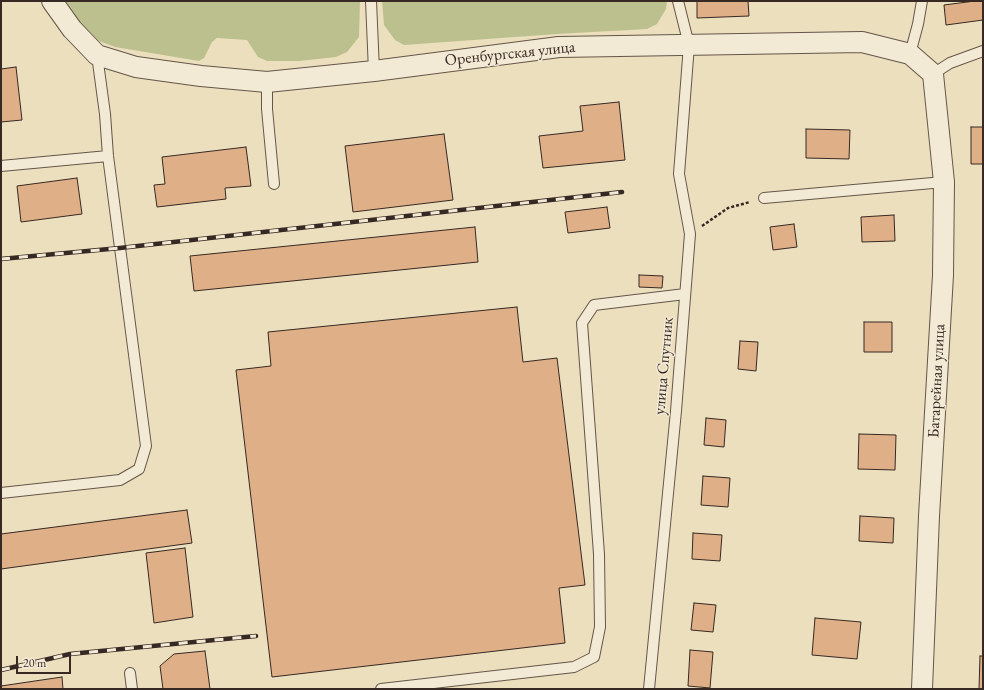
<!DOCTYPE html>
<html>
<head>
<meta charset="utf-8">
<style>
	body { margin:0 }
	#map { position:relative; width:984px; height:690px; overflow:hidden; background:#ecdfbe; font-family:"EB Garamond",serif }
	canvas { display:block }
	.frame { position:absolute; inset:0; border:2px solid #362822; pointer-events:none }
	.scale { position:absolute; left:16px; top:656px; width:55px; height:18px; box-sizing:border-box; border:2px solid #362822; border-top:0; padding-left:5px; font-size:12px; line-height:14px; white-space:nowrap; color:#362822; -webkit-text-stroke:3px #f3ead5; paint-order:stroke }
</style>
</head>
<body>
<div id="map">
<canvas width="984" height="690"></canvas>
<div class="frame"></div>
<div class="scale">20 m</div>
</div>
<script>
const c = document.querySelector('canvas').getContext('2d');
c.lineJoin = 'round';
function fillPath(path, color) { c.fillStyle = color; c.fill(path, 'evenodd'); }
const poly = rows => new Path2D(rows.map(r => 'M' + r).join(''));
function trace(path, color, width, dash) { c.strokeStyle = color; c.lineWidth = width; c.lineCap = dash ? 'butt' : 'round'; c.setLineDash(dash || []); c.stroke(path); }
function drawText(font, color, halo, rows, align = 'center') {
  c.font = font + ' "EB Garamond",serif'; c.lineWidth = 3; c.setLineDash([]); c.textBaseline = 'middle'; c.strokeStyle = halo; c.fillStyle = color; for (const [text, x, y, turn = 0] of rows) {
    c.save(); c.translate(x, y); c.rotate((+turn || 0) * Math.PI / 180); c.textAlign = isNaN(turn) ? turn : align; if (halo) c.strokeText(text, 0, 0); c.fillText(text, 0, 0); c.restore();
  }
}
fillPath(poly([
	[65,1,360,1,359,37,347,52,336,57,299,61,267,61,258,57,247,40,217,38,212,42,204,58,199,61,115,47,99,41,75,17],
	[382,1,667,1,666,9,657,24,647,29,557,34,404,45,395,40,384,25]
]), '#bcc08e');
const building = poly([
	[697,1,748,1,749,16,697,18,697,1],
	[975,1,983,1,983,20,946,25,944,5,975,1],
	[16,67,22,120,1,122,1,69,16,67],
	[619,102,625,160,543,168,539,136,583,131,580,106,619,102],
	[971,127,983,127,983,164,971,164,971,127],
	[806,129,850,130,849,159,806,158,806,129],
	[444,134,453,200,353,212,345,146,444,134],
	[246,147,251,186,225,188,226,199,157,207,154,185,165,184,162,157,246,147],
	[77,178,82,214,21,222,17,186,77,178],
	[607,207,610,228,568,233,565,212,607,207],
	[894,215,895,241,862,242,861,217,894,215],
	[794,224,797,247,773,250,770,227,794,224],
	[475,227,478,262,194,291,190,256,475,227],
	[639,275,663,276,662,288,639,287,639,275],
	[517,307,523,362,557,358,585,585,559,588,565,643,272,677,236,370,271,366,268,332,517,307],
	[864,322,892,322,892,352,864,352,864,322],
	[740,341,758,342,756,371,738,369,740,341],
	[706,418,726,420,724,447,704,445,706,418],
	[859,434,896,435,895,470,858,469,859,434],
	[703,476,730,478,728,507,701,505,703,476],
	[187,510,192,543,1,569,1,534,187,510],
	[860,516,894,518,893,543,859,541,860,516],
	[693,533,722,535,720,561,692,559,693,533],
	[185,548,193,617,154,623,146,553,185,548],
	[694,603,716,605,713,632,691,630,694,603],
	[815,618,861,622,857,659,812,655,815,618],
	[690,650,713,652,710,688,688,686,690,650],
	[205,651,210,689,163,689,160,666,174,654,205,651],
	[980,656,983,656,983,689,979,689,980,656],
	[62,677,63,689,1,689,1,686,62,677]
]);
fillPath(building, '#dfb087');
trace(building, '#362822', 1);
const service = poly([
	[371,1,374,71],
	[910,54,918,24,922,1],
	[933,74,950,63,983,51],
	[267,82,267,109,274,184],
	[1,166,108,156],
	[764,198,944,182],
	[1,493,120,480,139,469,146,446,108,156,105,114,97,55],
	[130,673,132,689],
	[381,689,574,667,594,657,600,627,599,554,582,323,594,305,685,294],
	[649,689,676,411,690,234,679,174,689,45,678,1]
]);
const minor = poly([
	[52,1,72,29,97,55,136,67,201,76,267,82,374,71,559,47,862,42,910,54,933,74,944,182,943,275,929,516,922,689]
]);
trace(service, '#645649', 12);
trace(minor, '#645649', 22);
trace(poly([
	[702,226,728,208,750,202]
]), '#362822', 2.5, [3, 2]);
trace(service, '#f3ead5', 10);
trace(minor, '#f3ead5', 20);
const rail = poly([
	[1,259,120,248,622,192],
	[1,670,70,654,256,636]
]);
trace(rail, '#362822', 4.5);
trace(rail, '#f3ead5', 3, [9]);
drawText('16px', '#362822', '#f3ead5', [
	["Оренбургская улица",510,54,-6],
	["улица Спутник",664,366,-85],
	["Батарейная улица",937,381,-87]
]);
</script>
</body>
</html>
